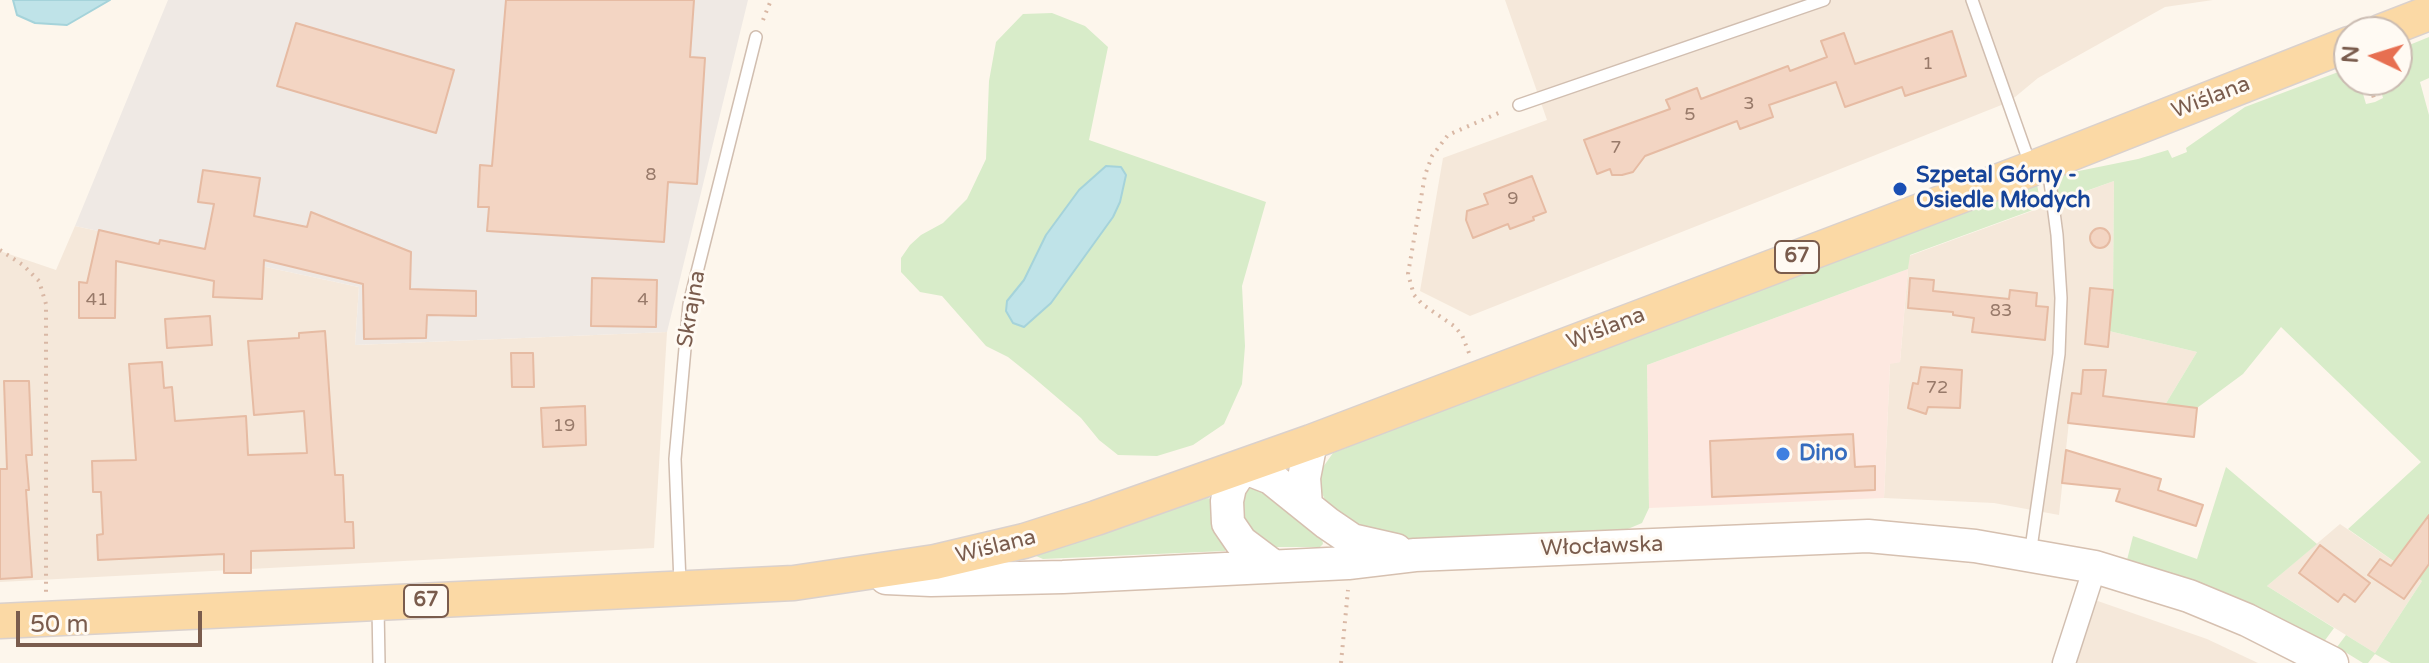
<!DOCTYPE html>
<html>
<head>
<meta charset="utf-8">
<style>
	body { margin:0 }
	#map { position:relative; width:2429px; height:663px; overflow:hidden; background:#fdf6ec; font-family:"Varela Round",sans-serif }
	canvas { display:block }
	.north { position:absolute; left:2333px; top:16px; width:80px; height:80px; box-sizing:border-box; background:#fffaf3; border:2px solid #cabbb1; border-radius:50%; rotate:274deg; font-size:22px; font-weight:700; line-height:32px; text-align:center; color:#7a5c4d }
	.north::after { content:''; display:block; margin:auto; width:28px; height:36px; background:#e76f51; clip-path:polygon(50% 0,100% 100%,50% 72%,0 100%) }
	.scale { position:absolute; left:16px; top:611px; width:186px; height:36px; box-sizing:border-box; border:4px solid #7a5c4d; border-top:0; padding-left:10px; font-size:24px; line-height:28px; white-space:nowrap; color:#7a5c4d; -webkit-text-stroke:6px #fffaf3; paint-order:stroke }
</style>
</head>
<body>
<div id="map">
<canvas width="2429" height="663"></canvas>
<div class="north">N</div>
<div class="scale">50 m</div>
</div>
<script>
const c = document.querySelector('canvas').getContext('2d');
c.lineJoin = 'round';
function fillPath(path, color) { c.fillStyle = color; c.fill(path, 'evenodd'); }
const poly = rows => new Path2D(rows.map(r => 'M' + r).join(''));
function trace(path, color, width, dash) { c.strokeStyle = color; c.lineWidth = width; c.lineCap = dash ? 'butt' : 'round'; c.setLineDash(dash || []); c.stroke(path); }
function drawText(font, color, halo, rows, align = 'center') {
  c.font = font + ' "Varela Round",sans-serif'; c.lineWidth = 6; c.setLineDash([]); c.textBaseline = 'middle'; c.strokeStyle = halo; c.fillStyle = color; for (const [text, x, y, turn = 0] of rows) {
    c.save(); c.translate(x, y); c.rotate((+turn || 0) * Math.PI / 180); c.textAlign = isNaN(turn) ? turn : align; if (halo) c.strokeText(text, 0, 0); c.fillText(text, 0, 0); c.restore();
  }
}
fillPath(poly([
	[1505,0,2213,0,2165,7,2038,78,2009,102,1470,316,1420,291,1443,158,1547,120],
	[2114,181,2113,290,2109,331,2197,352,2165,405,2072,393,2059,515,1994,503,1884,498,1890,363,1900,362,1909,256],
	[75,226,359,287,355,345,667,332,654,548,0,582,0,251,56,270],
	[2340,524,2422,581,2375,653,2267,586],
	[2092,599,2207,639,2258,663,2072,663]
]), '#f5e8da');
fillPath(poly([
	[1908,269,1900,362,1890,364,1884,498,1649,508,1647,365]
]), '#fde8e0');
fillPath(poly([
	[168,0,748,0,667,332,355,345,359,287,75,226]
]), '#efe9e4');
fillPath(poly([
	[1052,13,1085,26,1108,47,1089,140,1266,202,1242,286,1245,346,1242,384,1224,424,1193,445,1157,456,1118,455,1099,440,1081,418,1033,377,1008,357,986,346,942,296,920,292,901,272,901,258,910,245,921,235,943,223,967,199,986,159,989,81,996,42,1023,14],
	[2429,37,2429,78,2420,82,2429,115,2429,663,2391,663,2375,654,2368,663,2363,663,2337,647,2346,635,2375,653,2422,581,2348,529,2421,462,2281,327,2243,374,2197,408,2165,405,2197,352,2109,331,2113,290,2114,181,2058,201,2054,176,2138,159,2168,150,2172,158,2187,152,2186,148,2245,107,2349,68,2349,80,2359,80,2366,104,2375,102,2383,98,2378,80,2397,80,2397,50],
	[2037,184,2041,207,1910,255,1908,269,1647,365,1649,508,1642,523,1623,531,1420,541,1382,538,1353,528,1326,502,1320,489,1321,470,1333,453,1626,338],
	[2226,467,2317,544,2267,586,2334,628,2323,643,2126,564,2133,536,2197,559],
	[1252,488,1261,490,1322,538,1323,544,1320,547,1266,547,1239,522,1241,490],
	[1207,498,1212,499,1227,547,1225,551,1043,559,1036,556,1038,553]
]), '#d8ecc9');
const water = poly([
	[13,0,110,0,67,25,35,23,17,15,13,0],
	[1106,166,1121,167,1126,175,1120,202,1113,217,1051,303,1024,327,1013,323,1006,311,1007,301,1024,280,1046,235,1079,190,1106,166]
]);
fillPath(water, '#bfe3e8');
trace(water, '#a5d3da', 2);
const building = poly([
	[506,0,694,0,690,57,705,58,697,184,668,182,664,242,487,231,489,207,478,207,480,165,492,166,506,0],
	[296,23,454,70,436,133,277,86,296,23],
	[1952,31,1966,76,1905,96,1902,87,1845,107,1836,82,1769,105,1773,117,1740,129,1737,121,1645,156,1633,172,1622,175,1612,175,1610,169,1597,174,1584,140,1670,109,1666,100,1697,88,1701,99,1788,66,1790,71,1827,57,1821,41,1844,33,1855,64,1952,31],
	[203,170,260,178,254,216,307,227,311,212,411,252,410,289,476,291,476,316,427,315,426,338,364,339,363,284,264,260,262,299,213,297,214,281,116,261,115,318,79,318,79,282,87,283,99,230,159,244,160,240,205,249,214,204,198,202,203,170],
	[1532,176,1546,212,1533,217,1534,220,1510,229,1508,224,1473,238,1466,220,1467,211,1488,204,1484,194,1532,176],
	'2090 238a10 10 0 1 1 20 0a10 10 0 1 1-20 0Z',
	[592,278,657,280,656,327,591,326,592,278],
	[1910,278,1934,280,1933,291,2009,299,2010,290,2037,293,2036,306,2048,307,2045,340,1972,332,1974,318,1953,315,1953,312,1908,308,1910,278],
	[2090,288,2113,290,2108,347,2085,344,2090,288],
	[210,316,212,345,167,348,165,319,210,316],
	[325,331,335,475,343,475,345,522,353,522,354,548,251,551,251,573,224,573,224,554,98,560,97,535,103,534,101,492,93,492,92,461,136,460,129,364,162,362,164,388,172,387,175,421,246,416,248,455,307,453,304,411,254,415,248,341,299,338,299,333,325,331],
	[511,353,533,353,534,387,512,387,511,353],
	[1921,367,1962,370,1960,408,1928,407,1926,414,1908,408,1913,383,1918,384,1921,367],
	[2083,370,2106,370,2103,396,2197,408,2194,437,2068,423,2072,393,2081,394,2083,370],
	[4,381,29,381,32,455,26,455,29,490,26,490,32,577,0,579,0,469,7,469,4,381],
	[585,406,586,445,543,447,541,408,585,406],
	[1853,434,1855,467,1875,466,1875,490,1712,497,1710,441,1853,434],
	[2066,450,2161,479,2158,490,2203,505,2196,526,2116,501,2120,489,2062,483,2066,450],
	[2429,515,2429,564,2404,599,2368,575,2380,559,2391,566,2429,515],
	[2320,545,2370,583,2355,602,2344,594,2338,602,2299,573,2320,545]
]);
fillPath(building, '#f3d5c3');
trace(building, '#e6bba3', 2);
const lane = poly([
	[1972,0,2030,164],
	[1519,105,1824,0],
	[2030,555,2059,354,2061,298,2057,235,2048,167],
	[680,583,675,459,689,304,756,37],
	[378,607,379,663]
]);
const street = poly([
	[2064,663,2095,567]
]);
const secondary = poly([
	[1306,505,1304,478,1311,442],
	[1273,566,1241,542,1228,523,1227,501,1230,487,1243,467,1271,478,1327,523,1352,540,1396,550],
	[886,578,931,580,1063,577,1348,563,1415,555,1868,536,1975,546,2095,567,2189,596,2247,620,2332,663]
]);
const primary = poly([
	[2380,32,2429,13],
	[0,621,794,583,935,562,1024,541,1096,518,1311,442,2031,169,2349,44]
]);
trace(lane, '#d1beb0', 14);
trace(street, '#d1beb0', 25);
trace(secondary, '#d6c0b0', 35);
trace(primary, '#dad1cd', 37);
trace(poly([
	[763,20,771,0],
	[2369,80,2375,102],
	[0,250,23,265,39,281,46,304,46,592],
	[1469,353,1462,335,1454,326,1422,304,1414,295,1408,274,1425,175,1432,156,1448,135,1503,111],
	[1341,663,1348,590]
]), '#d9b8a5', 4, [2, 6]);
trace(lane, '#fff', 11);
trace(street, '#fff', 22);
trace(secondary, '#fff', 32);
trace(primary, '#fbd9a5', 34);
for (const [x, y, r, color] of [
	[1900,189,8,"#1a4fb4"],
	[1783,454,8,"#3f7fe0"]
]) { const dot = new Path2D(); dot.arc(x, y, r, 0, 2 * Math.PI); c.fillStyle = color; c.fill(dot); trace(dot, '#fffaf3', 3); }
drawText('18px', '#987a6a', null, [
	["1",1928,64],
	["3",1749,104],
	["5",1690,115],
	["7",1616,148],
	["8",651,175],
	["9",1513,199],
	["41",97,300],
	["4",643,300],
	["83",2001,311],
	["72",1937,388],
	["19",564,426]
]);
for (const [x, y, w] of [
	[1797,257,44],
	[426,601,44]
]) { const box = new Path2D(); box.roundRect(x - w / 2, y - 16, w, 32, 6); c.fillStyle = '#fffaf3'; c.fill(box); trace(box, '#7a5c4d', 2); }
drawText('bold 20px', '#7a5c4d', null, [
	["67",1797,257],
	["67",426,601]
]);
drawText('22px', '#7a5c4d', '#fffaf3', [
	["Wiślana",2211,98,-21],
	["Skrajna",692,309,-80],
	["Wiślana",1606,329,-21],
	["Wiślana",996,547,-14],
	["Włocławska",1602,547,-2]
]);
drawText('bold 22px', '#164399', '#fffaf3', [
	["Szpetal Górny -",1916,176],
	["Osiedle Młodych",1916,201]
], 'left');
drawText('bold 22px', '#366cbe', '#fffaf3', [
	["Dino",1799,454]
], 'left');
</script>
</body>
</html>
